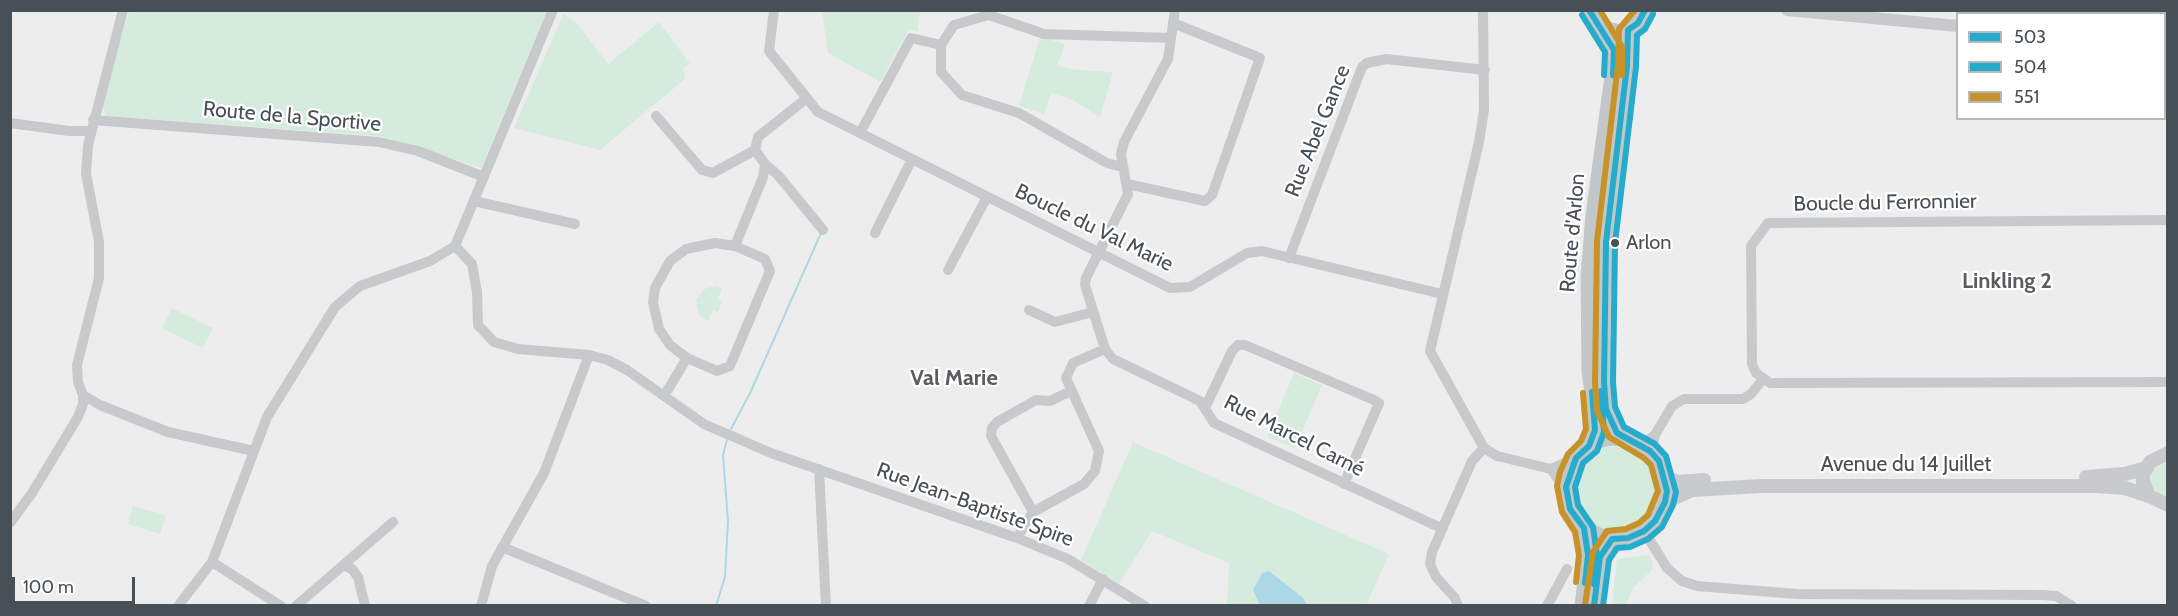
<!DOCTYPE html>
<html>
<head>
<meta charset="utf-8">
<style>
	body { margin:0 }
	#map { position:relative; width:2178px; height:616px; overflow:hidden; background:#eeeded; font-family:Cabin,sans-serif }
	canvas { display:block }
	.frame { position:absolute; inset:0; border:12px solid #474f57; pointer-events:none }
	.legend { position:absolute; left:1956px; top:12px; width:210px; height:108px; box-sizing:border-box; background:#fff; border:2px solid #b5b9bc; margin:0; padding:8px 10px; list-style:none; font-size:18px; color:#474f57 }
	.legend li { display:flex; align-items:center; gap:12px; height:30px }
	.legend b { width:30px; border:2px solid #b5b9bc }
	.scale { position:absolute; left:12px; top:577px; width:123px; height:27px; box-sizing:border-box; border:3px solid #474f57; border-top:0; padding-left:8px; font-size:18px; line-height:21px; white-space:nowrap; color:#474f57; -webkit-text-stroke:4px #fff; paint-order:stroke }
</style>
</head>
<body>
<div id="map">
<canvas width="2178" height="616"></canvas>
<div class="frame"></div>
<ul class="legend">
<li><b style="height:8px;background:#25accc"></b>503</li>
<li><b style="height:8px;background:#25accc"></b>504</li>
<li><b style="height:8px;background:#c79227"></b>551</li>
</ul>
<div class="scale">100 m</div>
</div>
<script>
const c = document.querySelector('canvas').getContext('2d');
c.lineJoin = 'round';
function fillPath(path, color) { c.fillStyle = color; c.fill(path, 'evenodd'); }
const poly = rows => new Path2D(rows.map(r => 'M' + r).join(''));
function trace(path, color, width, dash) { c.strokeStyle = color; c.lineWidth = width; c.lineCap = dash ? 'butt' : 'round'; c.setLineDash(dash || []); c.stroke(path); }
function drawText(font, color, halo, rows, align = 'center') {
  c.font = font + ' Cabin,sans-serif'; c.lineWidth = 4.5; c.setLineDash([]); c.textBaseline = 'middle'; c.strokeStyle = halo; c.fillStyle = color; for (const [text, x, y, turn = 0] of rows) {
    c.save(); c.translate(x, y); c.rotate((+turn || 0) * Math.PI / 180); c.textAlign = isNaN(turn) ? turn : align; if (halo) c.strokeText(text, 0, 0); c.fillText(text, 0, 0); c.restore();
  }
}
fillPath(poly([
	[129,11,547,11,481,168,380,136,106,116,102,105],
	[838,11,920,11,918,31,909,29,880,82,828,53,822,11],
	[563,14,576,22,608,64,659,22,690,64,683,69,685,79,600,150,514,128],
	[1040,37,1065,44,1057,66,1078,70,1113,72,1100,117,1071,99,1051,93,1044,114,1019,106],
	[717,286,722,289,718,299,722,301,718,312,713,310,708,321,699,315,696,299,706,288],
	[172,308,213,328,203,348,162,328],
	[1294,373,1322,385,1295,448,1267,437],
	[1133,442,1389,554,1366,606,1227,605,1229,563,1152,531,1119,584,1081,560],
	'1573 490a44 44 0 1 1 88 0a44 44 0 1 1-88 0Z',
	[2167,462,2167,499,2154,492,2150,481,2154,469],
	[133,506,166,515,160,534,128,524],
	[1649,555,1653,563,1652,570,1632,589,1626,605,1612,605,1617,559]
]), '#d4ebde');
fillPath(poly([
	[1269,571,1303,598,1307,605,1260,605,1253,590,1262,573]
]), '#acd7e5');
trace(poly([
	[731,429,751,391,821,233],
	[716,606,725,577,728,521,723,455,727,440]
]), '#acd7e5', 2);
trace(poly([
	[123,10,88,145,86,174,99,242,99,278,77,365,78,382,83,395,100,405,168,432,254,451],
	[774,10,769,51,818,112,1170,288,1190,287,1247,253,1262,251,1442,294],
	[1175,10,1168,59,1124,142,1121,154,1128,194,1086,278,1085,285,1105,349,1113,359,1200,401,1214,423,1441,528],
	[1483,10,1484,110,1479,142,1430,351,1484,448,1497,456,1551,469,1576,458],
	[656,116,702,170,713,173,755,150],
	[93,120,379,142,418,151,484,177],
	[10,123,69,131,90,131],
	[860,133,911,38,941,45],
	[765,164,778,175,823,230],
	[1122,167,1107,163,1019,113,962,95,941,72,941,45,954,25,989,15,1044,34,1171,38],
	[1127,184,1205,201,1212,195,1260,58,1173,23],
	[474,201,575,224],
	[2168,220,1768,223,1751,246,1752,364,1756,373,1770,383,2168,382],
	[875,233,912,159],
	[715,243,735,246,765,259,770,271,730,366,717,371,687,358,670,345,659,329,653,302,655,288,670,261,686,249,715,243],
	[455,246,472,264,477,292,478,325,494,342,518,349,589,355,608,360,627,370,704,424,771,453,1017,538,1068,559,1145,606],
	[735,246,763,177,765,164,755,150,758,137,807,98],
	[1289,258,1362,67,1367,63,1386,59,1485,70],
	[948,270,987,197],
	[1029,310,1055,322,1093,312],
	[664,396,687,358],
	[1205,408,1232,351,1238,345,1245,345,1374,400,1379,403,1344,484],
	[1642,445,1655,435],
	[1651,452,1655,435,1672,406,1684,399,1743,399,1751,394,1763,379],
	[819,469,826,606],
	[1551,469,1566,490],
	[1033,512,991,436,992,428,997,422,1036,400,1050,401,1071,391],
	[10,523,32,493,78,417,83,404,83,395],
	[1644,531,1667,568,1682,581,1697,586,1797,594,2043,595,2056,596,2072,606],
	[1017,538,1033,512,1084,484,1095,471,1099,451,1066,378,1073,363,1105,349],
	[502,547,646,606],
	[212,562,281,606],
	[344,565,352,569,358,577,365,606],
	[178,606,212,562,267,417,335,307,360,286,430,261,455,246,553,10],
	[296,606,393,522],
	[481,606,492,566,544,473,589,355],
	[1089,606,1103,579],
	[1458,606,1455,598,1436,577,1430,564,1432,552,1472,461,1484,448],
	[1547,606,1567,569]
]), '#c8c9cb', 10);
trace(poly([
	[1787,10,1958,26],
	[2164,44,2168,44]
]), '#c8c9cb', 12);
trace(poly([
	[2168,453,2150,462,2143,475,2143,482,2149,496,2168,505],
	[2086,477,2125,474,2146,468],
	[1665,478,1678,482,1704,480],
	[1665,502,1692,490,1761,486,2096,486,2125,488,2149,496]
]), '#c8cacd', 14);
trace(poly([
	[1589,10,1601,27,1619,32,1638,23,1645,10],
	'1566 488a50 50 0 1 1 100 0a50 50 0 1 1-100 0Z',
	[1626,439,1617,433,1606,409,1603,332,1606,242,1627,66,1628,30],
	[1589,446,1595,430,1595,415,1589,371,1588,277,1593,215,1613,69,1614,50,1601,27],
	[1582,606,1588,555,1584,528],
	[1594,606,1600,557,1612,539]
]), '#c4c7c9', 15);
trace(poly([
	[1589,10,1614,50,1613,75],
	[1585,583,1588,555,1584,528,1570,509,1566,487,1576,458,1589,446,1595,430,1592,392],
	[1594,606,1600,557,1612,539,1628,538,1644,531,1655,521,1665,502,1667,491,1659,461,1650,451,1617,433,1606,409,1604,382,1606,242,1627,66,1628,30,1638,23,1645,10]
]), '#25accc', 6);
trace(poly([
	[1582,15,1605,52,1604,75],
	[1594,584,1597,555,1593,527,1578,505,1575,487,1583,463,1597,451,1604,432,1601,391],
	[1603,606,1609,560,1617,548,1630,547,1648,539,1662,527,1673,505,1676,492,1666,456,1655,444,1624,427,1615,407,1613,382,1615,243,1636,67,1637,35,1645,29,1653,14]
]), '#25accc', 6);
trace(poly([
	[1600,10,1622,47,1622,75],
	[1576,582,1579,555,1575,532,1562,512,1557,486,1560,472,1568,454,1581,441,1586,429,1583,393],
	[1585,605,1593,552,1607,531,1626,529,1639,523,1648,515,1658,491,1651,465,1644,458,1609,437,1597,411,1595,383,1597,241,1618,65,1619,29,1635,10]
]), '#c79227', 6);
for (const [x, y, r, color] of [
	[1615,243,5,"#474f57"]
]) { const dot = new Path2D(); dot.arc(x, y, r, 0, 2 * Math.PI); c.fillStyle = color; c.fill(dot); trace(dot, '#fff', 2); }
drawText('20px', '#474f57', '#fff', [
	["Arlon",1626,243]
], 'left');
drawText('21px', '#474f57', '#fff', [
	["Route de la Sportive",292,117,5],
	["Rue Abel Gance",1318,131,-68],
	["Boucle du Ferronnier",1885,203,-1],
	["Boucle du Val Marie",1094,228,26],
	["Route d'Arlon",1573,233,-85],
	["Rue Marcel Carné",1294,436,27],
	["Avenue du 14 Juillet",1906,465],
	["Rue Jean-Baptiste Spire",975,505,20]
]);
drawText('bold 22px', '#5a5c60', '#fff', [
	["Linkling 2",2007,282],
	["Val Marie",954,379]
]);
</script>
</body>
</html>
